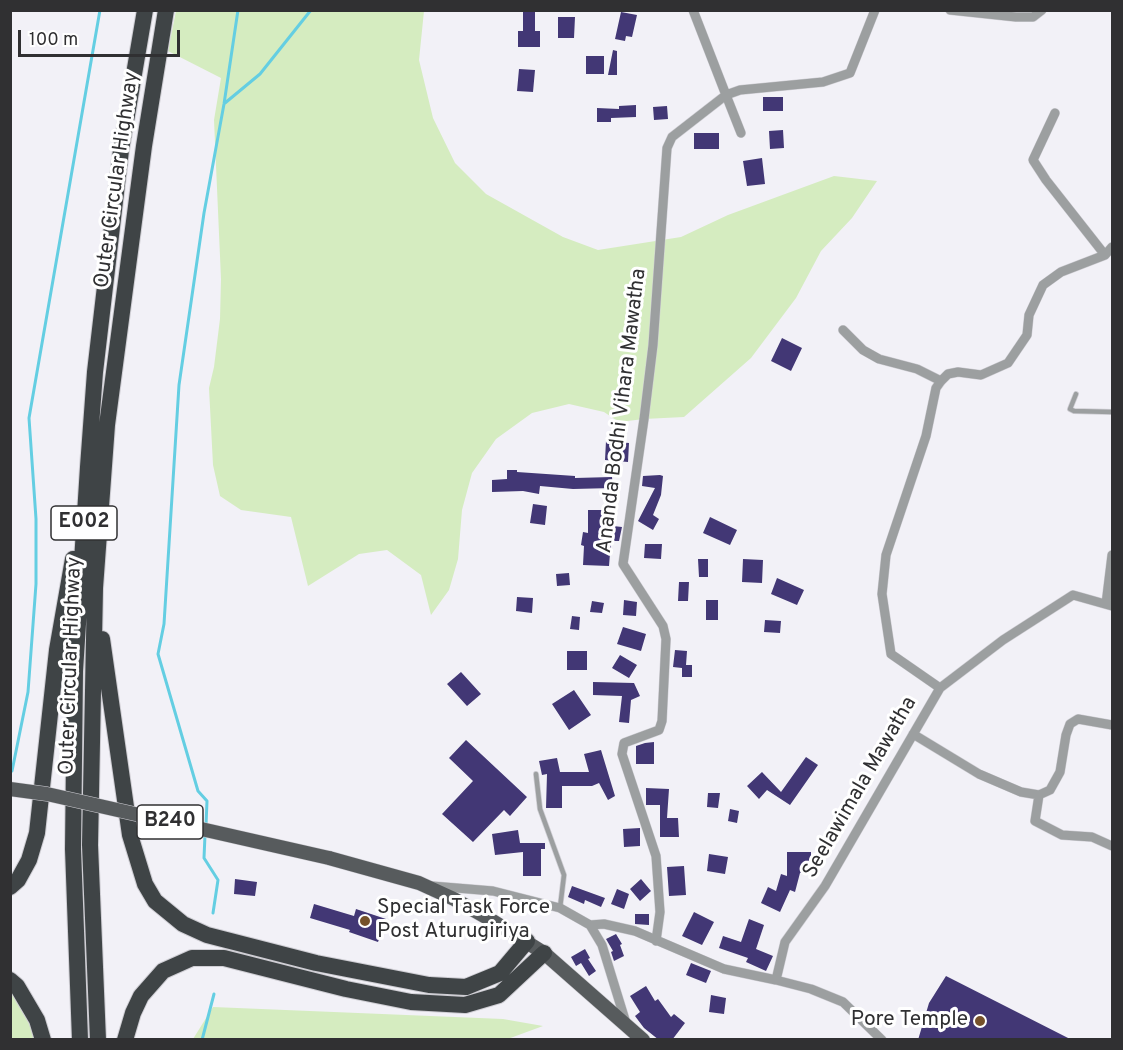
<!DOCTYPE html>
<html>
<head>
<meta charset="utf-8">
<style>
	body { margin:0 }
	#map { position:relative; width:1123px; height:1050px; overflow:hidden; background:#f2f1f7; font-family:Overpass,sans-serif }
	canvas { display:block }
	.frame { position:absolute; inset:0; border:12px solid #303032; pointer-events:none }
	.scale { position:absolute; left:18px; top:30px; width:162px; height:27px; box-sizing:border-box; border:3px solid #303032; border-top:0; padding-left:8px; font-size:18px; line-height:21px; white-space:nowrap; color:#303032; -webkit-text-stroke:4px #fff; paint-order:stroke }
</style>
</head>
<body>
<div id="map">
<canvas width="1123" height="1050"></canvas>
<div class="frame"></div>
<div class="scale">100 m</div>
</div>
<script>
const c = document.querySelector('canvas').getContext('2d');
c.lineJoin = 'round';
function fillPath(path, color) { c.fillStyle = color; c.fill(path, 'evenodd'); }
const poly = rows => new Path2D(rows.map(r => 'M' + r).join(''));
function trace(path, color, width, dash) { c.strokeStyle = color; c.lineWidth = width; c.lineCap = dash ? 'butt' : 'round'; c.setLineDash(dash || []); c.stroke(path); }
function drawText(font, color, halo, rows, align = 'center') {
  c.font = font + ' Overpass,sans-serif'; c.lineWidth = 6; c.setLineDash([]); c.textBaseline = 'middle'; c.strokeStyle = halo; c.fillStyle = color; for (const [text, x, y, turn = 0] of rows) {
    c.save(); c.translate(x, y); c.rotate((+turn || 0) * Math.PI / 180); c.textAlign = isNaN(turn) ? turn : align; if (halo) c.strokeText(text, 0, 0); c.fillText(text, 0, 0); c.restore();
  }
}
fillPath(poly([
	[176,11,424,11,419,60,433,118,455,163,486,194,563,237,598,250,681,237,728,215,834,176,877,181,852,218,821,251,796,298,751,358,684,417,644,419,619,422,604,412,569,404,532,413,496,439,472,473,462,510,458,559,449,590,431,615,421,575,387,550,359,554,308,586,291,517,241,510,220,496,213,465,209,388,214,367,220,319,221,279,214,120,221,78,168,51],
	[10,979,34,1028,35,1039,11,1039],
	[213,1007,503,1019,543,1026,505,1040,193,1039]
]), '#d5ecc0');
trace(poly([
	[225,103,260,74,311,10],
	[12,771,28,692,36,584,36,519,29,418,100,10],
	[206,825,207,801,198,791,158,654,164,624,179,385,204,213,224,104,238,10],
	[205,835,204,858,218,880,213,913],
	[202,1040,214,994]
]), '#64cee2', 3);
fillPath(poly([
	[523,10,535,10,535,31,540,31,540,47,518,47,518,31,523,31],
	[621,12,637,15,632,37,626,36,625,41,615,39],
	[558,17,575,17,574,38,558,38],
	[613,50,617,51,617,75,608,75],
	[586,56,604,56,604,74,586,74],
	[519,69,535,70,533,92,517,91],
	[763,97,783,97,783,111,763,111],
	[636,105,636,117,611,118,611,122,597,122,597,108,619,109,619,106],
	[667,106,668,119,654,120,653,107],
	[783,130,784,148,770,149,769,131],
	[694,133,719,133,719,149,694,149],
	[762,158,765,184,747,186,743,161],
	[782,338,802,348,791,371,771,361],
	[606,441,629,443,628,462,605,460],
	[507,470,517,470,517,472,575,476,575,478,612,477,613,488,573,489,540,486,539,494,523,491,492,492,492,480,507,479],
	[660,475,663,476,661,495,653,515,659,519,653,530,638,521,655,488,642,486,643,476],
	[533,504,547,506,545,525,530,523],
	[588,510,613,510,613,526,622,527,619,541,611,541,609,566,583,565,584,546,581,545,583,532,588,533],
	[710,517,737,530,730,545,703,533],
	[645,544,662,544,661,559,644,558],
	[698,559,708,559,708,577,699,577],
	[743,559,763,560,762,583,742,582],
	[569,573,570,585,557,586,556,574],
	[777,578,804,590,797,605,771,594],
	[679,582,689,582,688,601,678,601],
	[517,597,533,598,532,613,516,611],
	[624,600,637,602,636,616,623,615],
	[706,600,718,600,718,620,706,620],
	[592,601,604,603,602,613,590,612],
	[572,616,580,617,579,630,570,629],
	[765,620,781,621,780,633,764,632],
	[623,627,646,634,641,651,617,644],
	[675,650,687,651,686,665,692,665,692,677,682,677,682,668,673,667],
	[567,651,587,651,587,670,567,670],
	[620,655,637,665,629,678,612,668],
	[461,672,481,694,467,706,447,684],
	[593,682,634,683,640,696,631,700,629,723,619,722,622,696,593,695],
	[574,690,591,715,569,730,552,704],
	[466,740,527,797,510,816,504,810,473,842,442,814,473,781,449,758],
	[654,742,654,764,636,764,636,746,645,743],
	[601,750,615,796,608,800,599,783,592,786,562,786,562,808,546,808,547,774,542,775,539,761,557,758,560,772,589,772,584,754],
	[806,757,818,765,790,805,767,790,759,799,747,786,762,772,781,792],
	[646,788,669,789,667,818,678,818,679,837,660,837,660,805,646,805],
	[708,793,720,793,718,808,707,807],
	[730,809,739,811,737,823,728,821],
	[640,828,640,846,624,847,623,829],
	[518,830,520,843,545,843,545,849,541,849,541,876,523,876,523,852,495,855,492,834],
	[787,852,811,852,811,873,800,873,795,892,790,890,780,912,761,903,768,887,776,891,781,874,787,876],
	[709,854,728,857,725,874,707,871],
	[684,866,686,895,669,896,667,867],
	[235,879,257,882,255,896,234,894],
	[641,879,651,891,640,901,630,889],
	[572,886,605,898,601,907,585,900,584,904,568,897],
	[617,889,629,894,624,909,611,904],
	[314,904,354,916,356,909,386,919,378,942,349,932,350,930,310,918],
	[694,912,714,922,702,945,682,936],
	[635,914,649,914,649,925,635,924],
	[749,919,764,925,756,949,773,956,766,971,746,962,748,958,719,948,723,936,741,942],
	[616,934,622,944,620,945,624,956,614,961,611,952,613,951,606,939],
	[585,949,590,958,588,959,596,971,589,976,581,963,576,966,571,957],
	[691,963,711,971,706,983,686,975],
	[946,976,1072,1040,918,1040,929,1003],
	[646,986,655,1001,658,999,671,1017,674,1014,685,1023,672,1040,659,1040,644,1028,635,1016,640,1012,630,996],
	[711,995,726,998,724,1014,709,1012]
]), '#423775');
const lane = poly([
	[1076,394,1070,409,1074,411,1112,412],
	[536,774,540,809,564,875,560,908]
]);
const street = poly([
	[693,10,726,95,740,90,823,82,850,73,875,10],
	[950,10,1016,17,1033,17,1042,10],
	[1055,113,1033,160,1046,180,1105,255],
	[843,330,863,350,879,359,917,369,941,381],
	[1106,604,1112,555],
	[940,688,1003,640,1073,595,1112,606],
	[913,734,979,774,1021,792,1039,795,1050,790,1060,772,1066,735,1070,724,1078,719,1112,725],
	[1039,795,1035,821,1062,835,1092,837,1112,846],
	[432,886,493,891,560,908,590,925,602,945,626,1023],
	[590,925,604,924,635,931,724,969,776,980],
	[656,941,660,912,656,856,622,754,624,743,659,730,662,721,666,639,663,626,623,564,644,419,653,345,667,148,672,137,726,95,741,133],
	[882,1040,843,1002,811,989,776,980,785,942,825,886,940,688,891,654,882,594,886,555,926,436,936,388,941,381,948,374,958,372,981,375,1008,363,1027,335,1029,315,1043,285,1061,272,1105,255,1112,247]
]);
const primary = poly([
	[329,858,419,883,454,899,491,920,544,953,643,1040]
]);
const highway = poly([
	[102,639,130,835,145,884,155,901,183,924,207,935,316,963,429,985,466,987,500,973,527,941],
	[10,887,18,880,29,860,37,833,57,650,73,559],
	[10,980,17,986,37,1020,43,1040],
	[80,1040,73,849,75,671,88,467,95,372,121,150,145,10],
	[98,1040,90,845,95,588,107,425,144,146,166,10],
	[125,1040,133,1013,141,996,163,971,192,958,224,958,346,989,411,1002,465,1005,499,995,544,953]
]);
trace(lane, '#cfced4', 6);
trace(street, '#cfced4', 10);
trace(primary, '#cfced4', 15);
trace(highway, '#cfced4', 18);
trace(lane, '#9c9fa0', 4.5);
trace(street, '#9c9fa0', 9);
trace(primary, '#575b5d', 14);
trace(highway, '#3f4446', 16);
const primaryBridge = poly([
	[10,789,47,794,329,858]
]);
trace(primaryBridge, '#cfced4', 15, []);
trace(primaryBridge, '#575b5d', 14);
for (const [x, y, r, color] of [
	[365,921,6,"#75512a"],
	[980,1021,6,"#75512a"]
]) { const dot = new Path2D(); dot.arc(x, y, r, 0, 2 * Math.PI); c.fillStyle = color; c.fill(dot); trace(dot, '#fff', 2); }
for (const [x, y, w] of [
	[84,523,66],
	[170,822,66]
]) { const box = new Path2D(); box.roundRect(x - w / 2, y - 17, w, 34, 4.5); c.fillStyle = '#fff'; c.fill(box); trace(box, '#303032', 1.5); }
drawText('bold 20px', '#303032', null, [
	["E002",84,523],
	["B240",170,822]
]);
drawText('21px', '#303032', '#fff', [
	["Outer Circular Highway",118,180,-82],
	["Ananda Bodhi Vihara Mawatha",623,411,-83],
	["Outer Circular Highway",72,666,-88],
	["Seelawimala Mawatha",861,788,-60]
]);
drawText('21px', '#303032', '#fff', [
	["Special Task Force",377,909],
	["Post Aturugiriya",377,933],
	["Pore Temple",968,1021,"right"]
], 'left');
</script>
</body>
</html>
